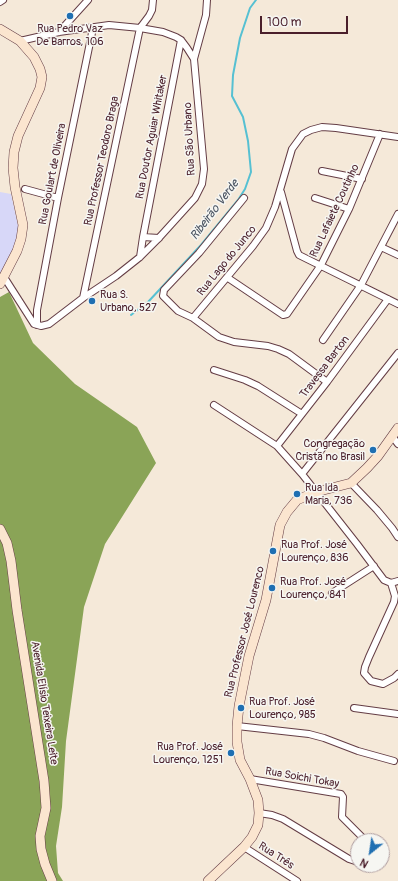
<!DOCTYPE html>
<html>
<head>
<meta charset="utf-8">
<style>
	body { margin:0 }
	#map { position:relative; width:398px; height:881px; overflow:hidden; background:#f5e9d9; font-family:Pangolin,sans-serif }
	canvas { display:block }
	.north { position:absolute; left:350px; top:833px; width:40px; height:40px; box-sizing:border-box; background:#f6f6f2; border:1px solid #b1a0a2; border-radius:50%; rotate:210deg; font-size:11px; font-weight:700; line-height:16px; text-align:center; color:#4a1f2b }
	.north::after { content:''; display:block; margin:auto; width:14px; height:18px; background:#1f6fb2; clip-path:polygon(50% 0,100% 100%,50% 72%,0 100%) }
	.scale { position:absolute; left:260px; top:16px; width:88px; height:18px; box-sizing:border-box; border:2px solid #4a1f2b; border-top:0; padding-left:5px; font-size:12px; line-height:14px; white-space:nowrap; color:#4a1f2b; -webkit-text-stroke:3px #f6f6f2; paint-order:stroke }
</style>
</head>
<body>
<div id="map">
<canvas width="398" height="881"></canvas>
<div class="north">N</div>
<div class="scale">100 m</div>
</div>
<script>
const c = document.querySelector('canvas').getContext('2d');
c.lineJoin = 'round';
function fillPath(path, color) { c.fillStyle = color; c.fill(path, 'evenodd'); }
const poly = rows => new Path2D(rows.map(r => 'M' + r).join(''));
function trace(path, color, width, dash) { c.strokeStyle = color; c.lineWidth = width; c.lineCap = dash ? 'butt' : 'round'; c.setLineDash(dash || []); c.stroke(path); }
function drawText(font, color, halo, rows, align = 'center') {
  c.font = font + ' Pangolin,sans-serif'; c.lineWidth = 3; c.setLineDash([]); c.textBaseline = 'middle'; c.strokeStyle = halo; c.fillStyle = color; for (const [text, x, y, turn = 0] of rows) {
    c.save(); c.translate(x, y); c.rotate((+turn || 0) * Math.PI / 180); c.textAlign = isNaN(turn) ? turn : align; if (halo) c.strokeText(text, 0, 0); c.fillText(text, 0, 0); c.restore();
  }
}
fillPath(poly([
	[0,192,11,194,19,230,17,241,0,276]
]), '#d7d7f8');
fillPath(poly([
	[9,292,33,343,75,384,137,427,156,463,105,544,84,607,66,741,62,807,56,846,58,873,63,881,0,881,0,297]
]), '#8aa457');
trace(poly([
	[131,315,148,302,201,245,238,200,245,189,251,172,248,141,243,117,232,96,233,75,240,38,250,8,256,0]
]), '#56c0d2', 2);
const street = poly([
	[0,2,3,0],
	[59,32,88,0],
	[194,59,206,15,207,0],
	[322,171,362,179],
	[25,189,58,198],
	[281,192,297,251,299,255,398,304],
	[244,198,199,253,164,290,163,296,178,311,193,318,219,337,234,342,268,346,278,349,289,354,327,382],
	[315,198,349,209],
	[159,238,143,237,181,40],
	[381,247,398,255],
	[140,257,143,237],
	[4,277,34,324,41,326,49,324,83,298,116,276,140,257,157,240,195,198,202,184,204,169,194,59,187,48,181,40,176,37,163,32,140,28,109,25,59,32,20,41],
	[228,278,283,315,287,314,321,265,349,209,380,134],
	[83,298,140,28,149,16,152,10,153,0],
	[193,318,253,246,266,228,275,207,292,149,303,134,311,130,322,127,336,128,398,137],
	[37,325,37,310,58,198,93,28],
	[323,340,361,285,398,214],
	[214,370,245,380,258,386,302,414],
	[214,405,277,446,302,474,357,544,384,580,391,583,398,581],
	[392,436,398,444],
	[277,446,327,382,388,299],
	[302,474,398,353],
	[351,483,377,510,392,528,398,537],
	[391,583,395,596,394,602,369,657,365,667,364,673,371,681,383,684,394,678,398,674],
	[332,593,374,566],
	[354,708,398,714],
	[237,726,309,734,324,738,358,751,394,761],
	[250,779,341,794,343,797,342,817,366,841],
	[259,813,272,815,283,819,349,859,358,862],
	[244,847,297,881]
]);
const secondary = poly([
	[0,29,20,41,34,57,40,69,42,77,40,88,18,136,14,152,13,168,15,187,23,225,21,239,17,251,0,284],
	[0,529,7,543,11,561,17,610,44,781,46,808,40,836,41,849,45,864,52,881],
	[208,881,244,847,252,837,258,825,259,813,258,800,250,779,240,760,237,742,237,726,239,706,249,656,266,600,280,525,287,512,297,500,316,492,351,483,367,468,378,456,398,428]
]);
trace(street, '#643d45', 8);
trace(secondary, '#643d45', 10);
trace(street, '#fff', 6);
trace(secondary, '#fbe5cf', 9);
for (const [x, y, r, color] of [
	[70,16,4,"#1f6fb2"],
	[92,301,4,"#1f6fb2"],
	[373,450,4,"#1f6fb2"],
	[297,494,4,"#1f6fb2"],
	[273,551,4,"#1f6fb2"],
	[272,588,4,"#1f6fb2"],
	[241,708,4,"#1f6fb2"],
	[231,753,4,"#1f6fb2"]
]) { const dot = new Path2D(); dot.arc(x, y, r, 0, 2 * Math.PI); c.fillStyle = color; c.fill(dot); trace(dot, '#f6f6f2', 1.5); }
drawText('11px', '#4a1f2b', '#f6f6f2', [
	["Rua Pedro Vaz",70,29,"center"],
	["De Barros, 106",70,42,"center"],
	["Rua S.",100,295],
	["Urbano, 527",100,308],
	["Congregação",365,444,"right"],
	["Cristã no Brasil",365,457,"right"],
	["Rua Ida",305,488],
	["Maria, 736",305,501],
	["Rua Prof. José",281,545],
	["Lourenço, 836",281,558],
	["Rua Prof. José",280,582],
	["Lourenço, 841",280,595],
	["Rua Prof. José",249,702],
	["Lourenço, 985",249,715],
	["Rua Prof. José",223,747,"right"],
	["Lourenço, 1251",223,760,"right"]
], 'left');
drawText('11px', '#4a1f2b', '#f6f6f2', [
	["Rua Doutor Aguiar Whitaker",152,137,-79],
	["Rua São Urbano",190,139,-93],
	["Rua Professor Teodoro Braga",102,161,-78],
	["Rua Goulart de Oliveira",53,174,-79],
	["Rua Lafaiete Coutinho",335,211,-65],
	["Rua Lago do Junco",227,261,-51],
	["Travessa Barton",325,367,-53],
	["Rua Professor José Lourenco",245,632,-76],
	["Avenida Elísio Teixeira Leite",44,703,81],
	["Rua Soichi Tokay",302,778,10],
	["Rua Três",276,856,33]
]);
drawText('italic 12px', '#4e5765', '#f6f6f2', [
	["Ribeirão Verde",215,210,-53]
]);
</script>
</body>
</html>
